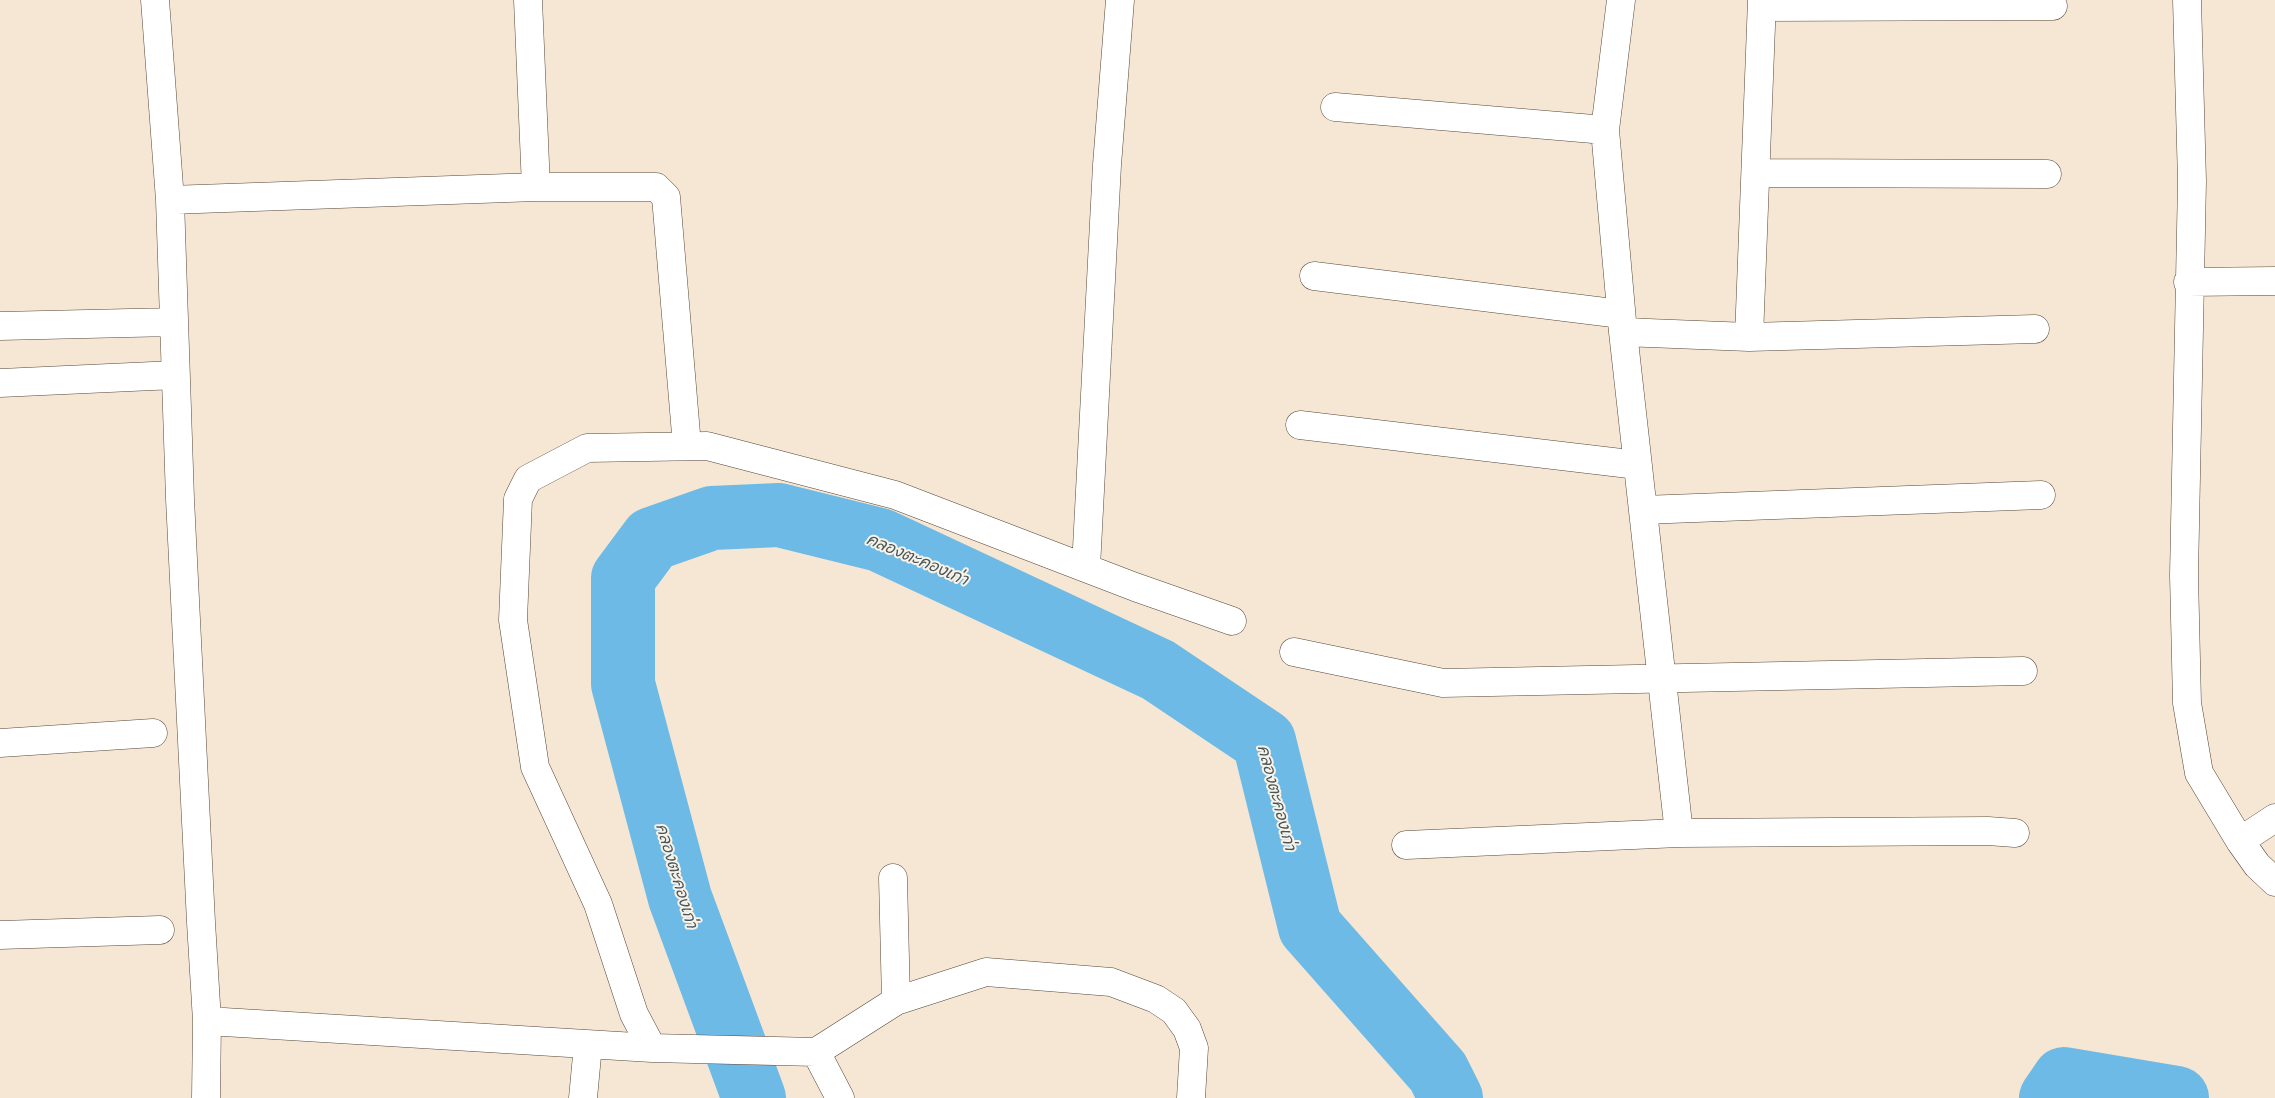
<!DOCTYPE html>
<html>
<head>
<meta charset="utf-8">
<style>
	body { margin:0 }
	canvas { display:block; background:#f5e7d3 }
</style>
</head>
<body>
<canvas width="2275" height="1098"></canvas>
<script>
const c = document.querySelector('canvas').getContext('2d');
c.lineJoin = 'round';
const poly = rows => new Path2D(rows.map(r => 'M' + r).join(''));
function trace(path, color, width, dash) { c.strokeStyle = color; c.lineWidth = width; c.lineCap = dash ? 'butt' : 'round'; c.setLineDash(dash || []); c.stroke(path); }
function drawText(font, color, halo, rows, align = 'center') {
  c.font = font + ' "Playpen Sans","Playpen Sans Thai",sans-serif'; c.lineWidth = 4; c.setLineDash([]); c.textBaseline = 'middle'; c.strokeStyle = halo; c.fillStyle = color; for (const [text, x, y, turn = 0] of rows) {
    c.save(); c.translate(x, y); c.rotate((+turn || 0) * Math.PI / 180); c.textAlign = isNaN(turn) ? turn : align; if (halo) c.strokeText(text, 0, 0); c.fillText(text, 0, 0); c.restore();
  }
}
trace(poly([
	[754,1098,680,898,623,684,623,578,652,539,712,518,779,515,880,540,1158,670,1264,741,1310,927,1438,1072,1451,1098],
	[2051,1098,2064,1079,2177,1098]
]), '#6ebae7', 64);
const minor = poly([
	[155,0,170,200,180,499,201,922,207,1021,206,1098],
	[528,0,536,187],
	[1621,0,1605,130,1623,332,1749,337,1762,0],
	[2187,0,2192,181,2184,575,2187,703,2199,773,2240,841,2257,865,2275,882],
	[1762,7,2053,6],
	[1335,107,1605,130],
	[1756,173,2047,174],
	[170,200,536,187,656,187,666,197,687,446],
	[1314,276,1621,314],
	[2188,282,2275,281],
	[0,326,173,322],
	[1623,332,1679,833],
	[1749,337,2035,329],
	[0,383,175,375],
	[1300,425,1638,465],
	[1643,510,2041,495],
	[1086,567,1107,165,1120,0],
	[1294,652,1443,683,2023,671],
	[0,743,153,733],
	[2240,841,2275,818],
	[1406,845,1679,833,1988,831,2015,833],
	[893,878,896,1001],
	[0,935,160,930],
	[207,1021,652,1048,816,1052,896,1001,986,972,1111,982,1156,999,1174,1011,1187,1029,1194,1048,1191,1098],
	[652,1048,634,1014,598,904,535,767,513,620,518,499,528,479,587,448,707,446,895,495,1135,587,1232,621],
	[816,1052,840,1098],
	[583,1098,588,1045]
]);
trace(minor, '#574639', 29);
trace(minor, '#fff', 28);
drawText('italic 16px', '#4a555a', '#f7f3e8', [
	["คลองตะคองเก่า",917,560,23],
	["คลองตะคองเก่า",1276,798,75],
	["คลองตะคองเก่า",676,876,73]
]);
</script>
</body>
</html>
